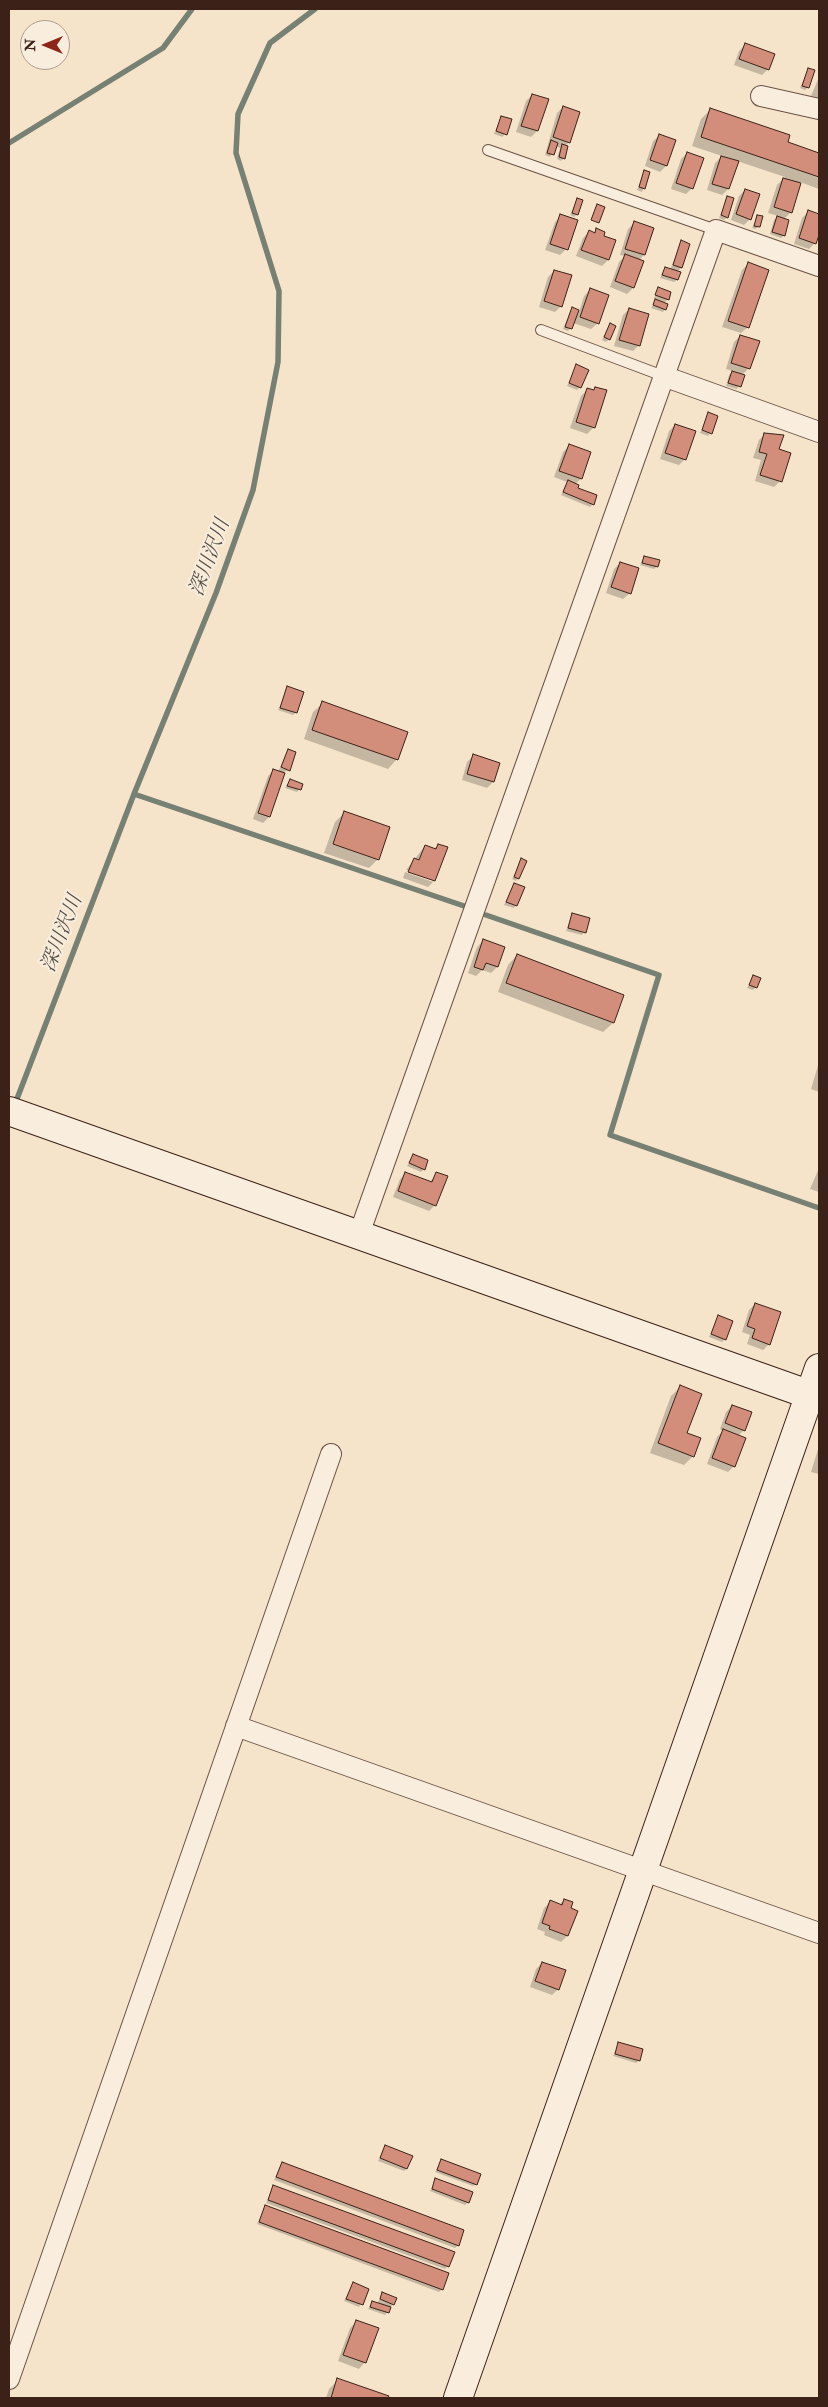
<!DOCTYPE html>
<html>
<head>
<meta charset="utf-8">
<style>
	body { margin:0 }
	#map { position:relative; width:828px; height:2407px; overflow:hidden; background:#f6e4ca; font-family:"IM FELL Double Pica",serif }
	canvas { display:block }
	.frame { position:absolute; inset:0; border:10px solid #3b2117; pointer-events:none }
	.north { position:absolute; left:20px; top:20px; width:50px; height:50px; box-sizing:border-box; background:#f9eddd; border:1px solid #ad9b8e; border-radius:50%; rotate:270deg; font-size:14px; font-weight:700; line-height:20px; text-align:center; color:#3b2117 }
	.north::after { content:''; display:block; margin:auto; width:18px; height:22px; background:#8f2418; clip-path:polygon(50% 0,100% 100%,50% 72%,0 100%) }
</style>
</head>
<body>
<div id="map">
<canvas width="828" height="2407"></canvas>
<div class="frame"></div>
<div class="north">N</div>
</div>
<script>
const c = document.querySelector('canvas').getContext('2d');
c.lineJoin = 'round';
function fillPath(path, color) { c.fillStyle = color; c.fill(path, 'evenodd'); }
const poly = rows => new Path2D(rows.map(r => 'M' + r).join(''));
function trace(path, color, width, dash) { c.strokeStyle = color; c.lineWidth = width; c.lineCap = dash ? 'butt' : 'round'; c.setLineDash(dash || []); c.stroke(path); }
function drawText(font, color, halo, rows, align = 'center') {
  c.font = font + ' "IM FELL Double Pica","Noto Serif JP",serif'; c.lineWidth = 4; c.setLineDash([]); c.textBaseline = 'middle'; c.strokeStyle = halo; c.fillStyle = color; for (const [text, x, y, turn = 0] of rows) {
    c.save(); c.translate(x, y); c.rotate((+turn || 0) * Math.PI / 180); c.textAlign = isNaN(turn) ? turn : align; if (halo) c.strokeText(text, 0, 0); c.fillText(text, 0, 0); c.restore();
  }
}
fillPath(poly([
	[745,45,768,69,762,75,734,65,739,51],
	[808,70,808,87,805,90,800,88],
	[819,77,819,98,811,96],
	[532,95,537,131,531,137,516,132,526,101],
	[563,107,569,142,565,146,564,158,561,161,557,159,560,148,556,146,550,157,545,155,557,113],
	[711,109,786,143,819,154,819,189,800,182,791,212,783,220,784,235,781,238,770,234,774,220,778,216,768,213,777,185,785,177,737,161,728,189,722,195,707,190,715,163,722,156,692,146,701,119],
	[501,117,510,120,503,137,494,134],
	[660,135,666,166,660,172,645,166,653,141],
	[687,153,692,188,686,194,671,189,681,159],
	[644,171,649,173,642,192,637,190],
	[745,190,750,219,744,225,731,220,739,196],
	[728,197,727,217,724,220,719,218],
	[577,200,577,214,574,217,570,215],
	[808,212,819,215,819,231,815,243,809,249,794,244,802,218],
	[561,216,566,249,560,255,545,250,555,222],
	[758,216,758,227,756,229,752,228],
	[634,223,644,255,638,261,633,288,627,294,610,287,619,262,625,256,620,255,628,229],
	[597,230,603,237,615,241,608,260,602,266,576,256,583,238,589,232,593,233],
	[681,242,681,268,677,272,677,280,674,282,660,278,665,268,670,270],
	[748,264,748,327,741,333,722,327,742,270],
	[554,271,561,306,555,312,539,307,548,277],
	[659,289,668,299,664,303,665,309,663,312,651,308,657,299,654,298],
	[590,290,598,323,591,329,573,323,568,331,563,329,570,312,573,309,579,312,584,296],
	[629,309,639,345,633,351,614,346,623,315],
	[610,324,609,339,606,342,602,340],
	[740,336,749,368,743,374,737,389,726,386,729,375,733,371,726,369,734,342],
	[577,366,580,387,577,390,567,386],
	[595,388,605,391,593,428,587,434,570,428,581,396,587,390,592,391],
	[709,414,710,433,708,436,700,433],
	[675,425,685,459,679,465,660,459,669,431],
	[765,434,780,481,774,487,755,481,761,460,753,458,759,440],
	[569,446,581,479,575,484,576,488,593,504,590,507,561,495,567,482,554,477,563,452],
	[644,557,657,566,654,569,640,565],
	[620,563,630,593,623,599,606,593,614,569],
	[288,688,296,712,293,715,278,710],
	[323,703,397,759,388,769,304,739,313,712],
	[288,750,289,770,284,772,269,817,263,823,253,819,268,776,274,770,278,772],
	[473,756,499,764,493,782,487,788,462,780,467,762],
	[290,781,302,785,297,792,285,788],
	[344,813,378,859,369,868,324,853,335,822],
	[438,845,446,848,434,881,428,887,403,878,405,872,433,882,433,879,406,870,425,846,434,849],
	[522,860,518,878,516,881,512,879],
	[514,884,516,905,514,908,504,905],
	[572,914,589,919,582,935,566,931],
	[483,941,497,967,491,973,482,970,476,976,468,973,477,947],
	[517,955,623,995,613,1023,603,1032,498,992,508,965],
	[753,977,756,987,753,990,747,988],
	[819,1062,819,1092,811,1089],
	[413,1155,424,1169,421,1172,407,1166],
	[819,1168,819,1192,810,1189],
	[406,1173,429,1183,437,1173,435,1205,429,1211,393,1197,400,1179],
	[755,1304,769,1344,763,1350,747,1344,750,1335,742,1332,749,1310],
	[718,1317,725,1339,722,1342,709,1337],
	[680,1387,686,1434,693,1456,684,1465,650,1453,671,1396],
	[732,1406,744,1430,738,1436,734,1466,728,1472,707,1464,717,1437,723,1431,720,1429,726,1412],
	[819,1446,819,1474,811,1472],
	[564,1900,569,1909,576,1912,567,1936,561,1942,544,1935,545,1932,537,1929,544,1908,550,1902,559,1905],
	[542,1963,558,1989,552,1995,530,1987,536,1969],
	[619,2043,639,2060,636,2063,613,2056],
	[385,2147,406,2169,404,2171,378,2161],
	[441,2160,476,2184,473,2186,435,2172],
	[282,2163,458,2245,455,2248,274,2180],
	[436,2179,468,2202,465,2205,430,2191],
	[274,2186,447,2266,445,2269,266,2203],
	[266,2206,442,2289,439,2292,257,2224],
	[353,2284,368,2290,359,2307,344,2301],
	[382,2294,393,2304,385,2315,368,2309,372,2303,377,2304],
	[356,2322,365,2362,359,2369,338,2361,350,2328],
	[338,2380,387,2397,387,2398,326,2398,329,2389]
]), '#0003');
trace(poly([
	[9,143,163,48,192,9],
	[134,794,467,907],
	[486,915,659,975,610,1135,819,1208],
	[15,1104,134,794,216,593,253,490,278,362,279,291,236,153,238,114,270,43,315,9]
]), '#768073', 5.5);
const building = poly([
	[745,43,775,54,769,70,739,59,745,43],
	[808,68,815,70,809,88,802,86,808,68],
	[532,94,549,99,538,131,521,126,532,94],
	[563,106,580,112,570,143,553,137,563,106],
	[710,108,790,135,788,142,819,153,819,177,701,137,710,108],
	[501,116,512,119,507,135,496,131,501,116],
	[659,134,676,140,667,166,650,160,659,134],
	[551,140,558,143,554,155,547,153,551,140],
	[562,144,568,146,565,159,559,157,562,144],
	[687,152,704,158,693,189,676,183,687,152],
	[721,156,739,161,729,189,712,184,721,156],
	[644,170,650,172,645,189,639,187,644,170],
	[783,178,801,183,792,213,774,207,783,178],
	[745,189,760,194,751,220,736,214,745,189],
	[727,196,734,198,728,218,721,215,727,196],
	[577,198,583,200,578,215,572,213,577,198],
	[597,204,605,207,599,223,591,220,597,204],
	[808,210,819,214,819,235,816,244,799,238,808,210],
	[560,214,578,220,568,250,550,244,560,214],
	[757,215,763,216,760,227,754,226,757,215],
	[777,216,789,220,785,236,772,232,777,216],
	[634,221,654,228,645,255,625,249,634,221],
	[596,228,605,232,604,236,616,240,609,260,581,250,589,230,595,233,596,228],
	[681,240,690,244,682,268,673,265,681,240],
	[625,254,644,261,634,288,615,281,625,254],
	[748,262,769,270,749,328,728,321,748,262],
	[665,267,681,272,678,280,662,275,665,267],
	[554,270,572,275,562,307,544,301,554,270],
	[658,287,671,292,669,300,655,295,658,287],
	[590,288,609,295,599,324,580,317,590,288],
	[655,299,668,304,666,310,653,305,655,299],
	[572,307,579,310,572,329,565,327,572,307],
	[629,308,649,314,640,346,619,340,629,308],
	[610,323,616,326,610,340,604,337,610,323],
	[740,335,760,341,750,369,731,363,740,335],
	[576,364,589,370,581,388,569,383,576,364],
	[732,371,745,375,741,387,728,383,732,371],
	[595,387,607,390,595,428,576,422,587,388,594,390,595,387],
	[708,412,718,416,712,434,702,430,708,412],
	[675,424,696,431,686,460,665,453,675,424],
	[764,433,784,435,779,449,791,453,782,482,760,475,767,454,759,452,764,433],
	[569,444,591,452,582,479,559,471,569,444],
	[568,480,579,485,578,488,597,495,594,505,563,492,568,480],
	[644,556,660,560,658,567,642,563,644,556],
	[620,562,639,568,631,594,611,587,620,562],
	[287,686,304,692,297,713,280,708,287,686],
	[322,701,408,732,398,760,312,730,322,701],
	[288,749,296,752,290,771,281,767,288,749],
	[473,754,500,763,494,782,467,774,473,754],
	[273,769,285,773,270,817,258,813,273,769],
	[290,779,303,784,301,790,287,786,290,779],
	[344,811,390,827,379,860,333,844,344,811],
	[438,844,448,847,435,881,408,872,414,858,419,860,425,845,436,849,438,844],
	[521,858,527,861,519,879,514,877,521,858],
	[514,883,525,887,517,906,506,902,514,883],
	[572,913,590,918,586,933,568,928,572,913],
	[483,939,505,947,498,967,486,963,483,970,474,967,483,939],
	[517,954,624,995,614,1023,506,983,517,954],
	[753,975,761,978,757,988,749,985,753,975],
	[413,1154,428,1160,425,1170,409,1163,413,1154],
	[405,1172,432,1182,436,1172,448,1176,436,1206,398,1191,405,1172],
	[755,1303,781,1312,770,1345,752,1338,755,1329,747,1326,755,1303],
	[718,1315,733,1321,726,1340,711,1334,718,1315],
	[680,1385,702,1394,687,1433,701,1438,694,1457,658,1443,680,1385],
	[732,1405,752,1412,745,1431,725,1423,732,1405],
	[723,1429,746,1438,735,1467,712,1458,723,1429],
	[564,1899,573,1902,571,1908,578,1911,568,1936,549,1929,550,1926,542,1923,550,1900,562,1905,564,1899],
	[542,1962,566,1970,559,1990,535,1981,542,1962],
	[618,2042,643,2049,640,2061,615,2054,618,2042],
	[385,2145,413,2156,407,2169,380,2158,385,2145],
	[441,2159,481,2174,477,2185,437,2170,441,2159],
	[282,2162,464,2230,459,2246,276,2177,282,2162],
	[435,2178,473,2192,469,2203,432,2189,435,2178],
	[273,2185,455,2252,449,2267,268,2200,273,2185],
	[265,2205,449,2273,443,2290,259,2222,265,2205],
	[353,2282,369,2289,363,2305,346,2299,353,2282],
	[382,2292,397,2298,394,2305,380,2299,382,2292],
	[372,2301,391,2307,389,2313,370,2307,372,2301],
	[356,2320,379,2328,366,2363,343,2355,356,2320],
	[337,2378,389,2396,388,2398,331,2398,337,2378]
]);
fillPath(building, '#d28e7b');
trace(building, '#3b2117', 1);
const lane = poly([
	[488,150,716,230],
	[541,330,666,377]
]);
const street = poly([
	[761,96,819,109],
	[666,377,819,432],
	[358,1237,716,230,819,266],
	[236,1726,819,1933],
	[9,2379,331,1454]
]);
const secondary = poly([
	[9,1111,819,1398],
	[458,2398,819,1368]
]);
trace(lane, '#6a5244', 12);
trace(street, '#6a5244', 22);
trace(secondary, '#3b2117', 30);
trace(lane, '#f9eddd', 10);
trace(street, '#f9eddd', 20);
trace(secondary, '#f9eddd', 28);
drawText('italic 20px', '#585045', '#f9eddd', [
	["深川沢川",211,558,-70],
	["深川沢川",63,934,-69]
]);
</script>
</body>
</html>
